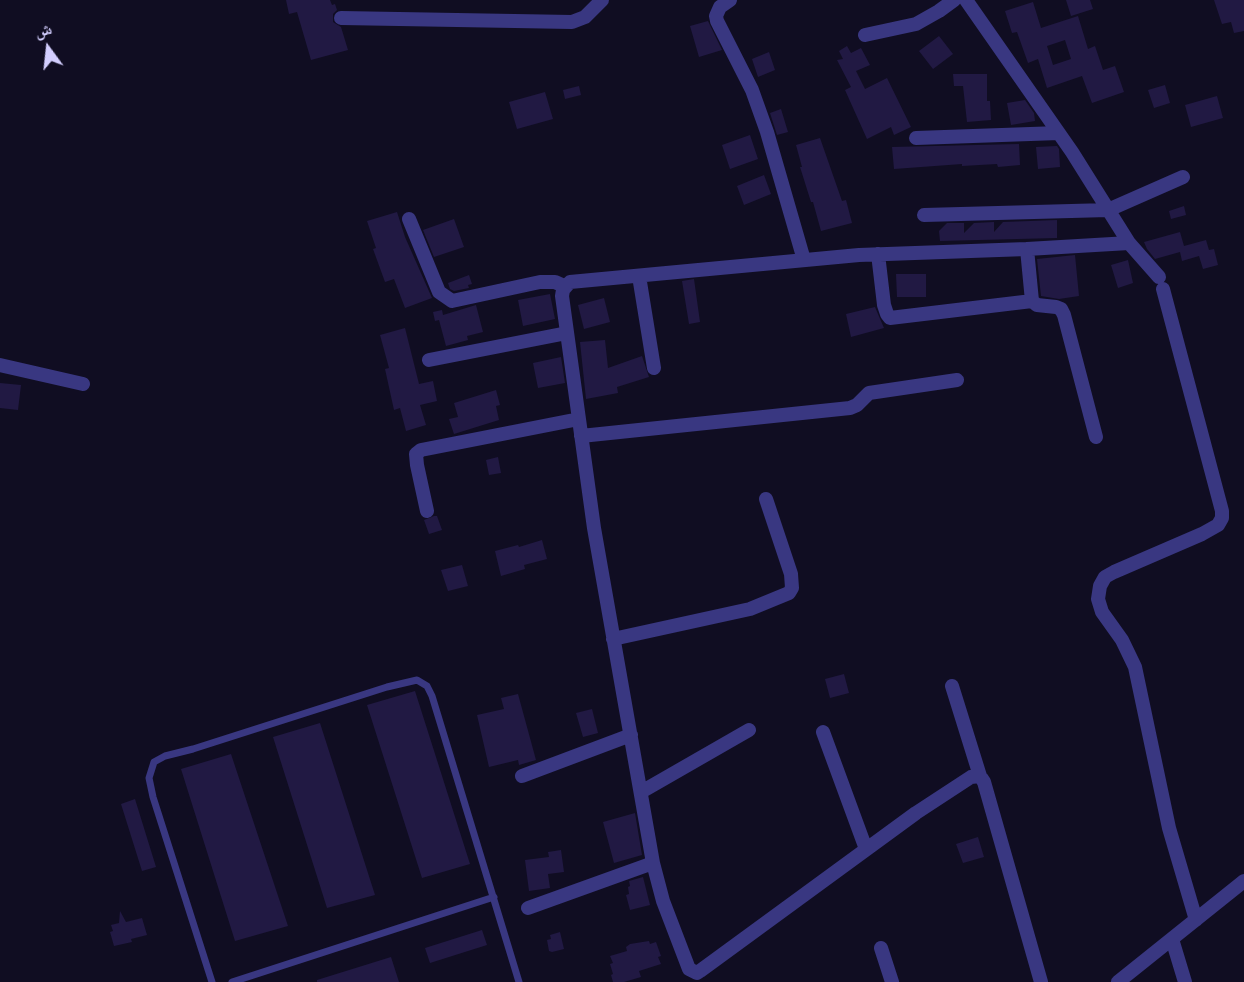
<!DOCTYPE html>
<html>
<head>
<meta charset="utf-8">
<style>
	body { margin:0 }
	#map { position:relative; width:1244px; height:982px; overflow:hidden; background:#100d22; font-family:Montserrat,"Noto Naskh Arabic",sans-serif }
	canvas { display:block }
	.north { position:absolute; left:18px; top:18px; width:60px; height:60px; -webkit-text-stroke:4px #100d22; paint-order:stroke; rotate:345deg; font-size:16px; font-weight:700; line-height:24px; text-align:center; color:#d3ceff }
	.north::after { content:''; display:block; margin:auto; width:21px; height:27px; background:#d3ceff; clip-path:polygon(50% 0,100% 100%,50% 72%,0 100%) }
</style>
</head>
<body>
<div id="map">
<canvas width="1244" height="982"></canvas>
<div class="north">ش</div>
</div>
<script>
const c = document.querySelector('canvas').getContext('2d');
c.lineJoin = 'round';
function fillPath(path, color) { c.fillStyle = color; c.fill(path, 'evenodd'); }
const poly = rows => new Path2D(rows.map(r => 'M' + r).join(''));
function trace(path, color, width, dash) { c.strokeStyle = color; c.lineWidth = width; c.lineCap = dash ? 'butt' : 'round'; c.setLineDash(dash || []); c.stroke(path); }
fillPath(poly([
	[286,0,330,0,332,5,335,4,337,10,333,14,333,22,341,27,348,50,311,60,297,12,289,14],
	[1066,0,1090,0,1093,9,1071,16],
	[1214,0,1244,0,1244,31,1234,33,1231,22,1222,24],
	[1033,2,1041,28,1078,16,1088,49,1095,46,1103,70,1115,66,1124,92,1092,103,1082,76,1047,88,1038,59,1028,63,1017,32,1012,33,1005,11],
	[1065,40,1071,59,1053,65,1047,46],
	[708,21,722,50,699,57,690,26],
	[939,36,953,54,933,69,919,51],
	[847,46,851,53,861,48,870,65,856,71,865,89,887,78,911,127,894,135,891,127,867,139,845,90,851,87,837,60,843,59,839,51],
	[769,52,775,70,758,77,752,59],
	[953,74,987,74,987,101,990,101,991,120,967,122,963,86,954,86],
	[1165,85,1170,103,1154,108,1148,90],
	[579,86,581,95,565,99,563,90],
	[545,92,553,119,517,129,509,102],
	[1217,96,1223,118,1191,127,1185,105],
	[1025,100,1034,113,1035,121,1011,125,1007,103],
	[781,109,788,132,777,135,770,113],
	[750,135,758,159,730,169,722,145],
	[820,138,842,201,846,200,852,223,821,231,813,202,811,202,800,167,802,167,796,145],
	[1019,144,1020,165,998,167,997,164,962,166,962,164,894,169,892,147],
	[1057,146,1059,149,1060,167,1038,169,1036,147],
	[764,175,771,194,744,205,737,186],
	[1184,206,1186,215,1171,219,1169,211],
	[397,212,405,237,432,298,405,308,394,279,385,282,373,249,376,248,367,221],
	[454,219,464,247,434,257,423,230],
	[1057,220,1057,238,940,241,939,231,947,223,964,223,964,233,974,223,994,222,994,232,1003,222],
	[1180,232,1184,246,1206,240,1209,250,1214,249,1218,265,1203,269,1199,256,1182,261,1180,252,1155,259,1147,249,1144,242],
	[1075,255,1079,296,1059,299,1041,296,1037,259],
	[1128,260,1133,283,1118,288,1111,265],
	[896,274,926,274,926,297,897,297],
	[469,275,472,284,468,285,469,288,454,291,450,289,448,283],
	[694,279,700,322,689,324,682,281],
	[550,294,555,319,523,326,518,300],
	[604,298,610,322,584,329,578,305],
	[476,305,483,332,467,336,468,340,446,346,439,320,435,321,433,312,442,310,443,315],
	[875,307,884,328,851,337,846,314],
	[405,328,419,384,433,381,437,401,420,405,426,425,406,431,400,408,394,410,385,369,389,368,380,335],
	[605,340,608,368,642,356,649,377,617,387,618,393,586,399,580,342],
	[561,357,565,383,538,388,533,363],
	[0,383,21,385,18,410,0,408],
	[496,390,500,405,496,406,499,420,454,434,449,419,458,417,454,403],
	[498,457,501,473,489,475,486,460],
	[434,516,437,516,442,530,429,534,424,520],
	[542,540,547,559,524,565,525,569,501,576,495,551,518,545,519,547],
	[462,565,468,586,448,591,441,570],
	[844,674,849,693,830,698,825,679],
	[415,691,470,864,422,878,367,705],
	[518,694,536,760,519,765,518,760,489,767,477,715,504,709,501,698],
	[592,709,598,733,583,737,576,713],
	[320,723,375,895,327,908,273,737],
	[231,754,288,926,235,941,181,769],
	[135,799,156,867,142,871,121,804],
	[635,813,642,855,614,863,603,822],
	[978,837,984,857,963,863,956,844],
	[561,850,564,872,548,874,550,888,529,891,525,860,549,857,548,852],
	[643,877,650,905,630,910,626,895,629,894,628,887,630,886,629,881],
	[120,911,126,922,142,918,147,935,131,939,132,942,114,946,110,932,113,931,111,925,119,923],
	[482,930,487,945,430,963,425,948],
	[560,932,564,949,552,952,549,951,547,940,551,939,550,935],
	[649,941,650,944,656,942,661,956,658,957,661,964,639,971,641,977,624,982,613,982,611,975,613,974,610,964,613,963,610,956,627,951,626,947,630,944],
	[391,957,399,982,317,982,317,980]
]), '#211943');
trace(poly([
	[212,982,153,797,149,778,154,762,165,756,193,749,387,687,417,680,427,686,432,696,519,982],
	[232,982,494,897]
]), '#393781', 7);
trace(poly([
	[730,0,720,7,716,16,717,21,752,90,767,132,804,260],
	[966,0,1072,152,1129,243,1159,277],
	[341,18,572,22,585,17,602,0],
	[865,35,916,24,939,11,954,0],
	[916,138,1059,133],
	[924,215,1108,210,1183,177],
	[409,219,439,292,452,301,540,282,555,282,564,286],
	[1027,249,1032,301,1037,305,1056,307,1061,309,1064,315,1096,437],
	[878,254,884,305,887,314,890,318,1032,301],
	[639,276,654,368],
	[1163,289,1222,511,1222,518,1218,525,1202,534,1114,572,1105,577,1100,586,1098,599,1102,612,1122,640,1135,667,1169,828,1196,920],
	[429,360,567,333],
	[0,365,83,384],
	[581,436,850,408,857,405,869,393,957,380],
	[427,511,417,465,416,454,421,450,579,419],
	[613,639,750,609,789,593,792,588,791,574,766,499],
	[952,686,980,776,984,782,1041,982],
	[823,732,866,849],
	[522,776,631,735],
	[980,776,971,777,916,813,700,971,697,973,689,969,663,901,653,863,594,528,562,296,563,290,570,282,859,255,1027,249,1129,243],
	[641,792,749,730],
	[528,908,653,863],
	[1172,939,1185,982],
	[881,948,892,982],
	[1118,982,1244,881]
]), '#393781', 14);
</script>
</body>
</html>
